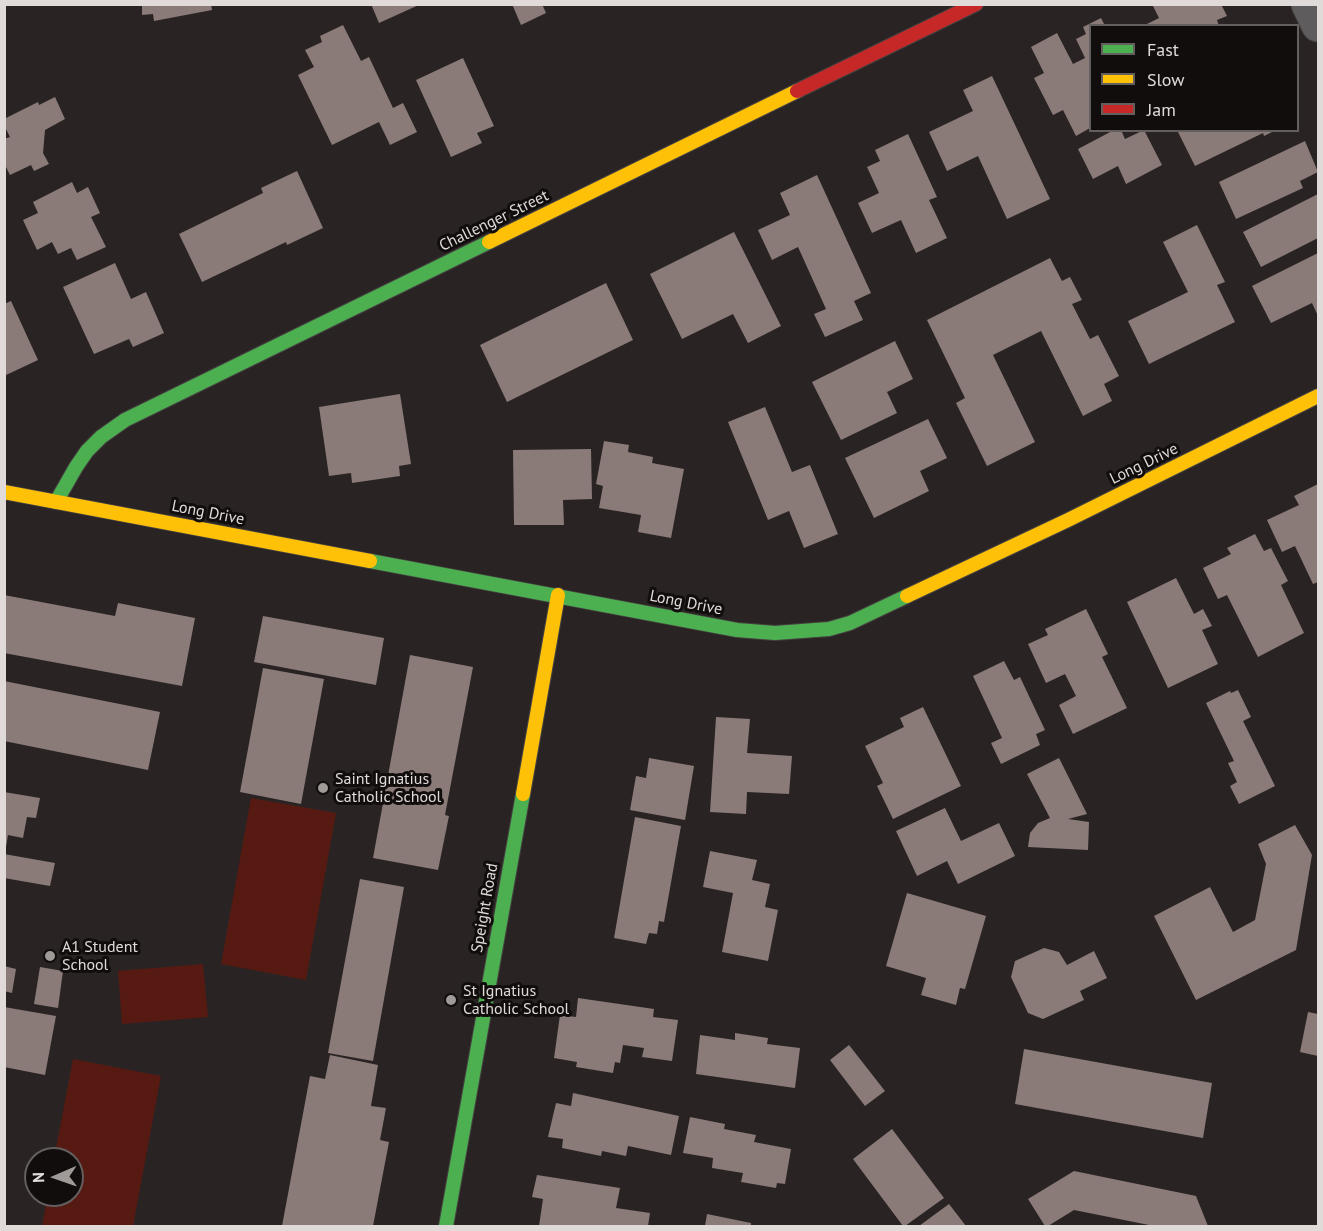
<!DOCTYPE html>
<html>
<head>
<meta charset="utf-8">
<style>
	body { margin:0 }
	#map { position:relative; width:1323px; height:1231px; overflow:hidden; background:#292423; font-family:"PT Sans",sans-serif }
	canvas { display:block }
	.frame { position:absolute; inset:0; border:6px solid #e0dad9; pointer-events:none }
	.legend { position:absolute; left:1089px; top:24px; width:210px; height:108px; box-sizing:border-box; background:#100d0c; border:2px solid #635f5e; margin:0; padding:8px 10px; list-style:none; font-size:18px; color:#e0dad9 }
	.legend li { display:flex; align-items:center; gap:12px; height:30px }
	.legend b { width:30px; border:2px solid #635f5e }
	.north { position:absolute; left:24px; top:1147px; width:60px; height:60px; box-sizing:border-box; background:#100d0c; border:2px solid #635f5e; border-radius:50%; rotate:268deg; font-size:16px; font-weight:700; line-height:24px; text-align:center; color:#e0dad9 }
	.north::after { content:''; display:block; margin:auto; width:21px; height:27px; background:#a09a99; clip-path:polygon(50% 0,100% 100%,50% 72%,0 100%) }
</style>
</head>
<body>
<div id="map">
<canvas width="1323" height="1231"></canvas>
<div class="frame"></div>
<ul class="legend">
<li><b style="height:8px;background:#4caf50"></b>Fast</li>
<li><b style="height:8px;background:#ffc107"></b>Slow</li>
<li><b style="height:8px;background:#c62828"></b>Jam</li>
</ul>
<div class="north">N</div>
</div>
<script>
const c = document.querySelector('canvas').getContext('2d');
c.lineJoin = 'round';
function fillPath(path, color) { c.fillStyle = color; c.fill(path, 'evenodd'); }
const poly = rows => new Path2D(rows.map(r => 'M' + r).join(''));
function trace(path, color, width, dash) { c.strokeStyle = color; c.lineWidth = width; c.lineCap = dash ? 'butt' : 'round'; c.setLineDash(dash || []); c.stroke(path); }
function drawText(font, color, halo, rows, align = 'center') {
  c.font = font + ' "PT Sans",sans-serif'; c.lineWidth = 6; c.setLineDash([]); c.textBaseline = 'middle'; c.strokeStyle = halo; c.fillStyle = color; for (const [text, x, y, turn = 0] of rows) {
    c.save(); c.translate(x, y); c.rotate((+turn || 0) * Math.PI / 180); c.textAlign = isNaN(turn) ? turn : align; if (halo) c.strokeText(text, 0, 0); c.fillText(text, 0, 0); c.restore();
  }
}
fillPath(poly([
	[251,798,336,813,306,980,221,964],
	[203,964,208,1017,122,1024,118,971],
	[73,1059,161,1076,133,1226,42,1226,48,1195,72,1195,72,1159,54,1159]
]), '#571a13');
fillPath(poly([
	[142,4,211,4,212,10,154,21,153,14,142,15],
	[371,4,421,4,379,23],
	[512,4,542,4,546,13,521,25],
	[1152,4,1221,4,1227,16,1217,20,1219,26,1143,26,1159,18],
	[1101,18,1105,26,1090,26,1090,128,1076,136,1063,110,1053,115,1034,78,1044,73,1031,47,1057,33,1073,64,1085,58,1076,39,1086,34,1083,27],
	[343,25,361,61,369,57,393,108,403,103,417,132,390,145,379,122,332,145,298,75,314,67,305,50,322,42,320,36],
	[463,58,494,126,477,133,482,143,451,157,416,80],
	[992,76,1050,199,1007,219,978,156,947,171,929,132,973,111,963,90],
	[55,97,65,119,45,130,43,153,49,164,34,171,31,165,10,175,4,163,4,139,10,137,4,125,4,119,38,102,39,105],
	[1114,130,1121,130,1125,139,1144,130,1162,165,1126,184,1118,166,1093,179,1078,149],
	[1177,130,1276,130,1264,136,1263,133,1195,166],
	[908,134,937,197,929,200,947,238,916,253,901,220,872,233,858,203,879,193,867,167,880,161,875,150],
	[1305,141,1318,172,1300,181,1303,188,1236,219,1219,182],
	[297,171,323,228,287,245,286,242,202,282,179,234,263,193,261,188],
	[817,175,871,293,854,301,863,320,825,337,814,314,826,309,798,247,772,260,758,230,790,215,780,193],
	[72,182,77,193,88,187,100,213,91,217,106,247,77,260,71,248,58,254,52,242,37,250,23,220,38,213,33,202],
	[1318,194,1318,238,1261,267,1243,232],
	[1197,225,1225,282,1217,285,1235,322,1149,364,1128,321,1188,292,1163,242],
	[734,232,781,326,748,343,733,314,682,339,650,274],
	[1318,253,1318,316,1312,303,1271,323,1252,286],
	[1050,258,1062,281,1070,277,1082,300,1072,304,1090,339,1098,335,1119,376,1104,384,1112,401,1083,416,1041,331,993,355,1035,442,987,466,956,403,965,398,927,320],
	[115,263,131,299,146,292,164,333,133,347,129,339,94,354,63,287],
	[606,283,633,340,507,402,480,345],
	[11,301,38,360,4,376,4,304],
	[895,341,913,379,887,392,897,413,841,440,812,382],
	[400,394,411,464,399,466,400,476,352,483,351,473,329,476,319,407],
	[765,407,792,472,810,465,838,534,804,548,789,511,768,520,728,422],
	[928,419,947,458,920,471,929,491,874,518,845,458],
	[604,441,629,445,628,452,653,457,652,463,684,469,671,538,638,532,641,515,599,508,603,486,596,484],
	[591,449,592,499,563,500,564,525,514,525,513,450],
	[1318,484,1318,582,1313,584,1295,546,1282,552,1267,520,1299,505,1294,496],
	[1255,534,1264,551,1271,548,1288,581,1281,585,1304,633,1258,657,1227,595,1218,599,1203,568,1231,554,1227,548],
	[1176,578,1194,614,1203,609,1212,626,1202,630,1218,664,1168,688,1127,602],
	[4,595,115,616,118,603,195,618,182,686,4,653],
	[1086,609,1108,654,1102,657,1127,708,1073,734,1059,705,1076,696,1065,674,1046,683,1028,644,1048,635,1045,629],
	[263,616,384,638,376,685,254,662],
	[410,655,473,667,445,815,449,816,438,870,373,858],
	[1004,661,1014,680,1020,677,1045,730,1036,734,1040,745,1001,764,991,743,1002,738,973,676],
	[263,668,324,679,301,804,240,792],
	[4,681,160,712,148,770,4,741],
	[1238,690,1251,717,1243,721,1275,786,1239,804,1230,786,1237,782,1228,763,1234,761,1206,703,1230,691,1231,693],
	[923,707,961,786,893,819,877,786,883,783,865,746,904,727,900,718],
	[716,717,750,719,747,753,792,756,789,794,747,792,746,814,710,812],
	[649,758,694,766,685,820,630,810,636,776,646,778],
	[1059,758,1087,814,1068,819,1089,822,1088,850,1028,847,1030,833,1038,823,1050,818,1027,774],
	[4,792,40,798,36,818,27,817,23,838,8,835,6,847,4,847],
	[945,808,961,841,999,823,1015,856,958,884,947,861,917,876,896,831],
	[635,817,681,826,664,922,659,921,657,934,649,933,646,944,614,938],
	[1295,825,1312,855,1296,950,1196,1000,1154,916,1210,887,1233,932,1255,920,1266,864,1258,844],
	[710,851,757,860,752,880,770,884,765,907,778,910,768,961,722,952,733,893,703,887],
	[4,854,55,863,50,886,4,878],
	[360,879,404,887,373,1061,328,1053],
	[907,893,986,916,965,989,960,988,956,1005,921,995,926,978,886,966],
	[1044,948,1059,952,1067,965,1094,951,1107,978,1080,991,1084,1000,1043,1019,1028,1013,1011,977,1015,961],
	[4,966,16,969,12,993,4,991],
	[40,967,63,971,58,1008,34,1004],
	[578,998,654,1009,653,1017,678,1020,672,1061,642,1057,644,1048,623,1045,620,1063,615,1062,613,1073,576,1067,577,1062,554,1058,560,1015,576,1017],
	[4,1007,56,1016,45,1075,4,1067],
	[1308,1012,1318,1014,1318,1056,1300,1052],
	[735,1033,768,1038,767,1044,800,1048,795,1088,696,1074,700,1035,735,1040],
	[849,1045,885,1091,865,1106,830,1060],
	[1024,1049,1212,1083,1203,1138,1015,1104],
	[330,1055,378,1065,371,1106,386,1108,380,1140,389,1142,373,1226,282,1226,310,1076,325,1079],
	[573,1093,679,1116,671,1155,628,1146,626,1156,602,1151,601,1156,562,1148,563,1139,548,1137,556,1103,571,1106],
	[690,1117,725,1124,724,1129,756,1135,754,1142,791,1149,785,1184,777,1183,776,1188,741,1182,743,1173,712,1168,713,1158,683,1153],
	[892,1129,944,1198,905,1226,903,1226,853,1159],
	[1074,1171,1196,1196,1208,1226,1154,1226,1074,1210,1048,1226,1045,1226,1028,1199],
	[537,1175,620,1188,616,1208,650,1213,648,1226,539,1226,543,1199,532,1197],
	[949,1204,966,1226,919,1226],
	[707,1214,751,1223,751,1226,705,1226]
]), '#8a7b79');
const street = poly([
	[1308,4,1318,25]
]);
const fast = poly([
	[56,502,76,467,87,451,101,437,125,420,489,242],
	[370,561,737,630,775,633,829,629,850,623,907,596],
	[446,1226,523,794]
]);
const slow = poly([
	[489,242,797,91],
	[4,492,370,561],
	[907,596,1068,520,1318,396],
	[523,794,558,595]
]);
const jam = poly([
	[797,91,976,4]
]);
trace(street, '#454241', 35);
trace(fast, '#454241', 16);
trace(slow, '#454241', 16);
trace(jam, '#454241', 16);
trace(street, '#5e5c5c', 33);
trace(fast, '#4caf50', 14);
trace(slow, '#ffc107', 14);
trace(jam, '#c62828', 14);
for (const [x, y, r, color] of [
	[323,788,6,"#a09a99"],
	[50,956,6,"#a09a99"],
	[451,1000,6,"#a09a99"]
]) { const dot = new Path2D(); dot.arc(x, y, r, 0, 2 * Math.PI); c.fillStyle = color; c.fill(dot); trace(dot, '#100d0c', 2); }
drawText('16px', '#e0dad9', '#100d0c', [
	["Challenger Street",494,221,-26],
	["Long Drive",1144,464,-26],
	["Long Drive",208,513,11],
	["Long Drive",686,603,11],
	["Speight Road",485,908,-80]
]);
drawText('16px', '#e0dad9', '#100d0c', [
	["Saint Ignatius",335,779],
	["Catholic School",335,797],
	["A1 Student",62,947],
	["School",62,965],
	["St Ignatius",463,991],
	["Catholic School",463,1009]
], 'left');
</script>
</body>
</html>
